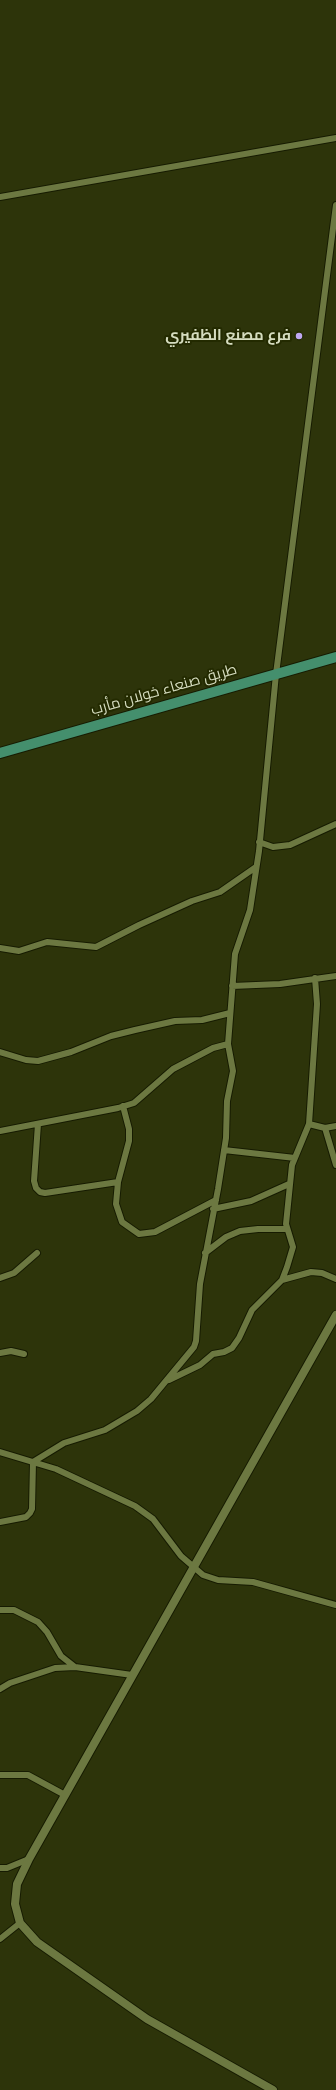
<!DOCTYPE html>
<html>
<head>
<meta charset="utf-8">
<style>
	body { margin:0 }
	canvas { display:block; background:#2d340a }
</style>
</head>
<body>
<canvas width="336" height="2090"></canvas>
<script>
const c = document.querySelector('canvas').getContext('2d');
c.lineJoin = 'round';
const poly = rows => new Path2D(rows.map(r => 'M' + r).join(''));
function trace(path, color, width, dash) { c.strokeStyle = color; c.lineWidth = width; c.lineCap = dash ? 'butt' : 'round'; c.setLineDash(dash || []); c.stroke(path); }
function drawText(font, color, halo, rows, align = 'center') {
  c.font = font + ' "Space Grotesk",Cairo,sans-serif'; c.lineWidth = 4; c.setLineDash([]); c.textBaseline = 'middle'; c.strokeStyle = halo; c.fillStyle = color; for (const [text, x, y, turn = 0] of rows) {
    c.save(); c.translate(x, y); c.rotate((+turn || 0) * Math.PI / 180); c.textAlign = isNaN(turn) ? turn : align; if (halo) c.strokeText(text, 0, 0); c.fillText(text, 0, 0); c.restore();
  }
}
const minor = poly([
	[0,197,336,138],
	[259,842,273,847,290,845,336,824],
	[0,948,19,951,47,942,96,947,139,925,192,901,220,892,256,867],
	[232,986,280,984,336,976],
	[0,1052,26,1060,38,1061,71,1052,111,1036,135,1030,175,1021,202,1020,230,1013],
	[123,1106,129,1129,129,1141,118,1182,116,1204,122,1222,139,1234,155,1232,216,1200],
	[38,1124,34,1181,36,1188,40,1192,45,1193,118,1182],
	[309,1124,325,1128],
	[336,1126,325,1128,336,1165],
	[0,1131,118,1108,134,1103,173,1069,213,1048,228,1044,235,954,250,910,259,851,276,674,336,205],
	[224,1150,295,1158],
	[213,1209,251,1201,289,1184],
	[205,1253,226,1237,240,1231,258,1229,287,1229],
	[0,1278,14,1273,37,1253],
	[282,1280,311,1272,322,1273,336,1279],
	[0,1353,11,1351,24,1354],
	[169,1380,200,1365,213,1354,224,1352,232,1348,239,1338,252,1310,282,1280,287,1267,293,1247,286,1224,292,1165,309,1124,317,1004,315,978],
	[0,1452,56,1469,135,1506,153,1519,181,1556,203,1575,218,1580,253,1582,336,1605],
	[0,1522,26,1517,30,1513,32,1509,33,1462,64,1443,105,1430,137,1411,151,1399,194,1347,196,1341,200,1284,218,1189,226,1138,227,1101,233,1071,228,1044],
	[0,1610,14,1610,38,1622,47,1632,61,1656,75,1667,132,1675],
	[0,1689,10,1683,55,1668,75,1667],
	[0,1775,28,1775,65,1795],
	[0,1868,7,1868,29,1859],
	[0,1939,20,1923]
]);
const tertiary = poly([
	[273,2090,147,2019,37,1942,20,1923,15,1904,17,1884,29,1859,336,1315]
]);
const primary = poly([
	[0,753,336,657]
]);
trace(minor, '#161b01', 8);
trace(tertiary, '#161b01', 10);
trace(primary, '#161b01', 12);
trace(minor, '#6c7841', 6);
trace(tertiary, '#6c7841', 8);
trace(primary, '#448f6d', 10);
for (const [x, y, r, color] of [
	[299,336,4,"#c0a8f3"]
]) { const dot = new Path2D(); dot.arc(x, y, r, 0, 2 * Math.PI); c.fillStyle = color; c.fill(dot); trace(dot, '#232a00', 1.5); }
drawText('bold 15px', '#d5dcbf', '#232a00', [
	["فرع مصنع الظفيري",291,336]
], 'right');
drawText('15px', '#d5dcbf', '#232a00', [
	["طريق صنعاء خولان مأرب",164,690,-16]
]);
</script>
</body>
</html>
